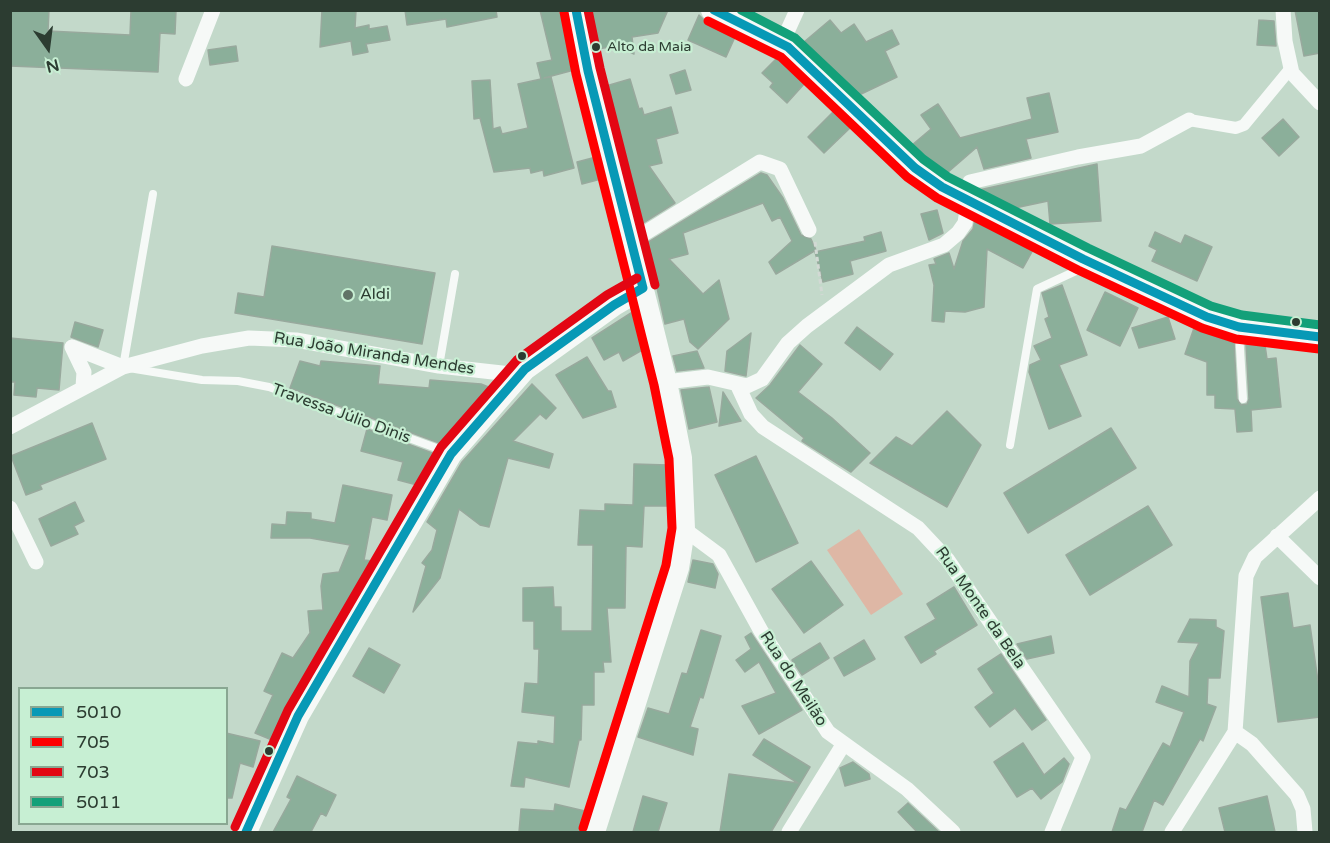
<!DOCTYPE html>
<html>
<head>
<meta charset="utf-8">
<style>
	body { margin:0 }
	#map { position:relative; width:1330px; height:843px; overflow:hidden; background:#c3d9ca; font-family:"Varela Round",sans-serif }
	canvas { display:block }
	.frame { position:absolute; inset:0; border:12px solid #2c3c31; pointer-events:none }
	.legend { position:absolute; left:18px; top:687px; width:210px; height:138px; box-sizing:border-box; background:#c7efd3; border:2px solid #89a792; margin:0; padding:8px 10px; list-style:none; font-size:18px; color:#2c3c31 }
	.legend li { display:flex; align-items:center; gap:12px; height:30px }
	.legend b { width:30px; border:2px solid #89a792 }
	.north { position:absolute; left:18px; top:18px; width:60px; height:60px; -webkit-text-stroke:4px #c7efd3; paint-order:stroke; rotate:166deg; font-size:16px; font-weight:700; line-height:24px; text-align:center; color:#2c3c31 }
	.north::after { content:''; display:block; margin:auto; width:21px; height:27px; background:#2c3c31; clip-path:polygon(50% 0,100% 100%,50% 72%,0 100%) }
</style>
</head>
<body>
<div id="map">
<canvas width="1330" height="843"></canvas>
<div class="frame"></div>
<ul class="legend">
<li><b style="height:8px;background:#0799b6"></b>5010</li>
<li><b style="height:8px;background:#f00"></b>705</li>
<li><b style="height:8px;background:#e30613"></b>703</li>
<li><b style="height:8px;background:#13a079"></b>5011</li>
</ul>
<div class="north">N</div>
</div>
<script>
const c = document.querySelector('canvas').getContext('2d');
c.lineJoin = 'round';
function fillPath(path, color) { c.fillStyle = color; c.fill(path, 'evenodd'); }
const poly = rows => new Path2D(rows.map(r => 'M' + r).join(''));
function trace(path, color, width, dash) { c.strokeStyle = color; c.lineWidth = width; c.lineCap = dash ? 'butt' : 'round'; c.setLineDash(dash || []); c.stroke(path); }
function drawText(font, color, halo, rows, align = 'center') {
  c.font = font + ' "Varela Round",sans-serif'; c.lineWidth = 4.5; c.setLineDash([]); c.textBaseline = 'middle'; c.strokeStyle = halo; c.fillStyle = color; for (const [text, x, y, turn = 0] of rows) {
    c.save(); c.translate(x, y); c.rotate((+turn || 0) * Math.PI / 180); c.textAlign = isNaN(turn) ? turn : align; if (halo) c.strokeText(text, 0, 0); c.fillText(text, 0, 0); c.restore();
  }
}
fillPath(poly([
	[859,529,903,594,871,615,827,550]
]), '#deb7a5');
const building = poly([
	[10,10,49,10,48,31,130,35,131,10,176,10,175,34,160,33,158,72,10,66,10,10],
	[322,10,356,10,355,28,369,25,369,29,387,26,390,40,366,44,368,52,353,55,351,41,320,47,322,10],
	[405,10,496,10,497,17,447,27,446,19,407,25,405,10],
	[540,10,562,10,574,70,544,78,551,77,574,168,544,176,543,170,531,173,530,168,494,172,480,118,474,119,472,81,490,80,493,129,500,127,502,134,528,128,518,84,541,79,537,63,552,60,540,10],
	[590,10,668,10,658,33,632,37,634,54,617,46,597,49,590,10],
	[1295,10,1320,10,1320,53,1304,56,1295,10],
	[699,15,707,23,735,37,726,57,688,40,699,15],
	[830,20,841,33,854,24,866,42,892,30,899,44,885,51,897,77,859,95,804,42,830,20],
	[1259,20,1274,21,1276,46,1257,45,1259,20],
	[236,46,238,61,210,65,208,50,236,46],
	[777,58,805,83,787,103,770,87,773,83,762,73,777,58],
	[685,70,691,90,676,94,670,75,685,70],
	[630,79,639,109,642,108,644,115,671,107,678,133,656,139,662,163,649,166,675,203,643,223,606,86,630,79],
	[1049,93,1058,132,1026,139,1031,158,984,169,977,147,947,173,912,145,931,129,921,115,938,104,960,138,1032,119,1027,98,1049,93],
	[834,111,851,127,824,153,808,137,834,111],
	[1283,119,1299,137,1279,156,1262,138,1283,119],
	[596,157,601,179,582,184,577,162,596,157],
	[1097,164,1101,221,1050,224,1048,201,1015,208,979,190,1097,164],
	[761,173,767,175,783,198,801,235,811,239,816,250,776,274,769,262,792,241,780,217,772,221,763,203,683,233,688,254,669,259,703,294,719,280,729,319,698,349,690,342,684,319,665,324,647,243,761,173],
	[937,210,943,233,929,240,921,214,937,210],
	[975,220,1033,250,1023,268,987,249,984,307,965,312,945,311,944,322,932,321,934,285,929,265,936,264,934,259,949,253,954,269,963,241,973,229,975,220],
	[881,232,886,251,850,261,853,274,823,282,815,252,865,241,864,237,881,232],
	[1155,232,1181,244,1185,235,1212,247,1197,281,1152,261,1157,250,1149,246,1155,232],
	[272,246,435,273,422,344,235,313,238,293,264,297,272,246],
	[1062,285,1087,355,1059,365,1081,416,1049,429,1029,372,1030,365,1041,360,1034,346,1052,338,1045,319,1049,317,1042,293,1062,285],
	[1105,292,1138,308,1120,346,1087,330,1105,292],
	[631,313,635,314,644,349,623,361,619,352,604,360,592,338,631,313],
	[1168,317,1175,339,1139,348,1132,328,1168,317],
	[75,322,103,330,98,347,71,337,75,322],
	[857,327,893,354,880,370,845,343,857,327],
	[1194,328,1234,342,1237,399,1241,405,1247,404,1249,399,1246,345,1265,345,1267,359,1276,358,1281,407,1251,410,1252,431,1237,432,1235,409,1215,408,1215,395,1207,395,1207,362,1185,354,1194,328],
	[751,333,746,376,725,371,727,351,751,333],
	[10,338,63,343,59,390,37,388,36,397,14,395,15,382,10,382,10,338],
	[800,345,822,364,798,392,832,418,870,453,851,472,802,441,804,438,756,398,770,385,800,345],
	[697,351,704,368,677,371,673,356,697,351],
	[587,357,608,391,611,391,616,407,583,418,556,375,587,357],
	[300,361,320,366,321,361,380,366,378,384,429,388,430,380,481,384,491,388,442,444,290,388,300,361],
	[532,384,556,408,546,419,540,414,513,441,553,454,549,468,508,458,489,527,480,525,459,509,440,578,413,612,426,566,422,563,432,550,437,530,427,522,462,462,532,384],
	[709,387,717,422,689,429,681,390,709,387],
	[723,392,741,421,719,426,723,392],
	[947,411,981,445,947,507,870,463,896,437,912,446,947,411],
	[92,423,106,459,40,485,42,489,26,495,11,456,92,423],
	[1111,428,1136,468,1028,533,1004,493,1111,428],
	[367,429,435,454,417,485,398,480,403,462,361,451,367,429],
	[756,456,798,543,756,562,715,475,756,456],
	[634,464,668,465,670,506,644,506,642,547,626,546,625,608,607,608,611,662,603,662,604,672,594,672,594,705,582,705,581,740,579,740,569,787,525,777,524,787,511,786,518,742,538,744,538,741,554,744,555,716,522,712,525,683,538,684,539,649,534,649,534,621,523,621,523,588,553,587,554,607,561,607,561,631,592,631,593,545,578,545,580,510,605,511,605,504,633,505,634,464],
	[343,485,392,495,387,520,372,517,364,560,373,561,286,709,272,740,255,733,273,695,264,691,282,653,293,658,310,633,308,611,323,610,321,586,323,574,339,572,350,545,310,538,271,538,272,524,286,525,287,512,311,513,311,519,335,523,343,485],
	[75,502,84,521,74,526,78,534,51,546,39,519,75,502],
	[1148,506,1172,545,1090,595,1066,555,1148,506],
	[693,560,713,564,718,574,715,588,688,582,693,560],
	[811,561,843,605,804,633,772,589,811,561],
	[954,587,977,625,934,651,936,654,921,663,905,637,936,619,927,604,954,587],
	[1288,593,1293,628,1310,625,1320,695,1320,717,1278,722,1261,597,1288,593],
	[1190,619,1216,620,1216,627,1224,631,1220,678,1208,678,1207,704,1216,707,1203,741,1200,739,1163,805,1154,800,1142,832,1112,832,1120,808,1126,810,1163,743,1170,747,1184,712,1156,702,1162,686,1189,697,1190,661,1199,643,1178,642,1190,619],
	[701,630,721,636,703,698,700,697,690,727,698,729,693,755,638,737,648,708,669,714,682,673,687,674,701,630],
	[751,633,802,710,759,734,742,706,776,693,759,662,745,672,736,660,751,649,745,637,751,633],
	[1051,636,1054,653,1027,659,1017,644,1051,636],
	[864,640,875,659,844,676,834,658,864,640],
	[820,643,829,658,802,675,792,660,820,643],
	[369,648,400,665,384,693,353,676,369,648],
	[1001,654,1046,720,1032,730,1015,708,990,727,975,707,994,693,978,669,1001,654],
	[226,733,260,741,253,767,240,763,232,798,226,798,226,733],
	[764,739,810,767,771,832,720,832,729,774,798,783,753,755,764,739],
	[1023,743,1044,775,1064,758,1069,764,1062,782,1041,799,1032,788,1017,797,994,762,1023,743],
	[853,762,869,774,870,779,845,786,840,768,853,762],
	[297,776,336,795,326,816,321,813,311,832,273,832,291,799,287,797,297,776],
	[643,796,667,803,658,832,633,832,643,796],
	[1267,796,1275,832,1225,832,1219,808,1267,796],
	[908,803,939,832,917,832,898,812,908,803],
	[555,804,585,811,580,832,519,832,521,809,554,811,555,804]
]);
fillPath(building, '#8baf9a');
trace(building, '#98a99d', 1.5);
trace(poly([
	[815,242,822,295]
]), '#d2d9d4', 3, [4.5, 3]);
trace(poly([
	[153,194,123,367,202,380,238,381,269,387,450,453],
	[1239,332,1243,399],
	[439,366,455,274],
	[1010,445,1037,289,1078,270,1083,261]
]), '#f6f9f7', 8);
trace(poly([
	[1189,120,1236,128,1244,125,1291,68]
]), '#f6f9f7', 12);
trace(poly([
	[1283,10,1285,41,1292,73,1320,103],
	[782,43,797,10],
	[186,79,213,10],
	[632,241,760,162,780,169,809,230],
	[72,347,123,367],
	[72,347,84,372,83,387],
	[666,382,708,377,747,386,762,379,788,343,807,326,889,265,944,245,958,233,965,223,967,210,965,200,970,182,1078,157,1141,146,1189,120],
	[738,386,751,414,763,427,918,528,947,559,1083,757,1052,832],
	[10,427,123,367,202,346,249,338,296,340,439,366,520,375],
	[10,508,36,562],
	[684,529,719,555,761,631,828,732,907,789,953,832],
	[1277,536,1320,578],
	[1235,732,1252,744,1297,795,1303,809,1305,832],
	[789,832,843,745],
	[1172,832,1235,732,1246,576,1255,557,1320,498]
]), '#f6f9f7', 15);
trace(poly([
	[576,10,588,71,666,382,681,458,684,529,678,568,594,832],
	[246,832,298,716,451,454,525,369,614,305,643,288]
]), '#f6f9f7', 22);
trace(poly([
	[713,10,788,47,915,168,942,187,1083,259,1207,317,1239,327,1320,337]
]), '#f6f9f7', 24);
trace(poly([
	[576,10,588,71,643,288],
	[714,10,788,47,915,168,942,187,1083,259,1207,317,1239,327,1320,337],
	[246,832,298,716,451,454,525,369,614,305,643,288]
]), '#0799b6', 9);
trace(poly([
	[564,12,576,74,654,385,669,459,672,528,666,565,583,828],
	[708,21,781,57,907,177,937,198,1078,270,1202,328,1236,339,1319,349]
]), '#f00', 9);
trace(poly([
	[588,10,600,68,655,285],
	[235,827,288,710,441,447,517,360,607,295,637,278]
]), '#e30613', 9);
trace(poly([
	[741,10,795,38,923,159,948,177,1088,248,1211,306,1242,315,1320,325]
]), '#13a079', 9);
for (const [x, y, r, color] of [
	[596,47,5,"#2c3c31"],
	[348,295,6,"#617367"],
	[1296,322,5,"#2c3c31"],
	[522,356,5,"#2c3c31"],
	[269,751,5,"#2c3c31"]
]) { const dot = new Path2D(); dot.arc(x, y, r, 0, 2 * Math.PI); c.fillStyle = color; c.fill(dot); trace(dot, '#c7efd3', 2); }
drawText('14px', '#2c3c31', '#c7efd3', [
	["Alto da Maia",607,47]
], 'left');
drawText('16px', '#2c3c31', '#c7efd3', [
	["Aldi",360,295]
], 'left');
drawText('16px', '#2c3c31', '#c7efd3', [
	["Rua João Miranda Mendes",374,354,9],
	["Travessa Júlio Dinis",341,414,20],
	["Rua Monte da Bela",980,608,55],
	["Rua do Meilão",793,679,57]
]);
</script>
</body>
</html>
